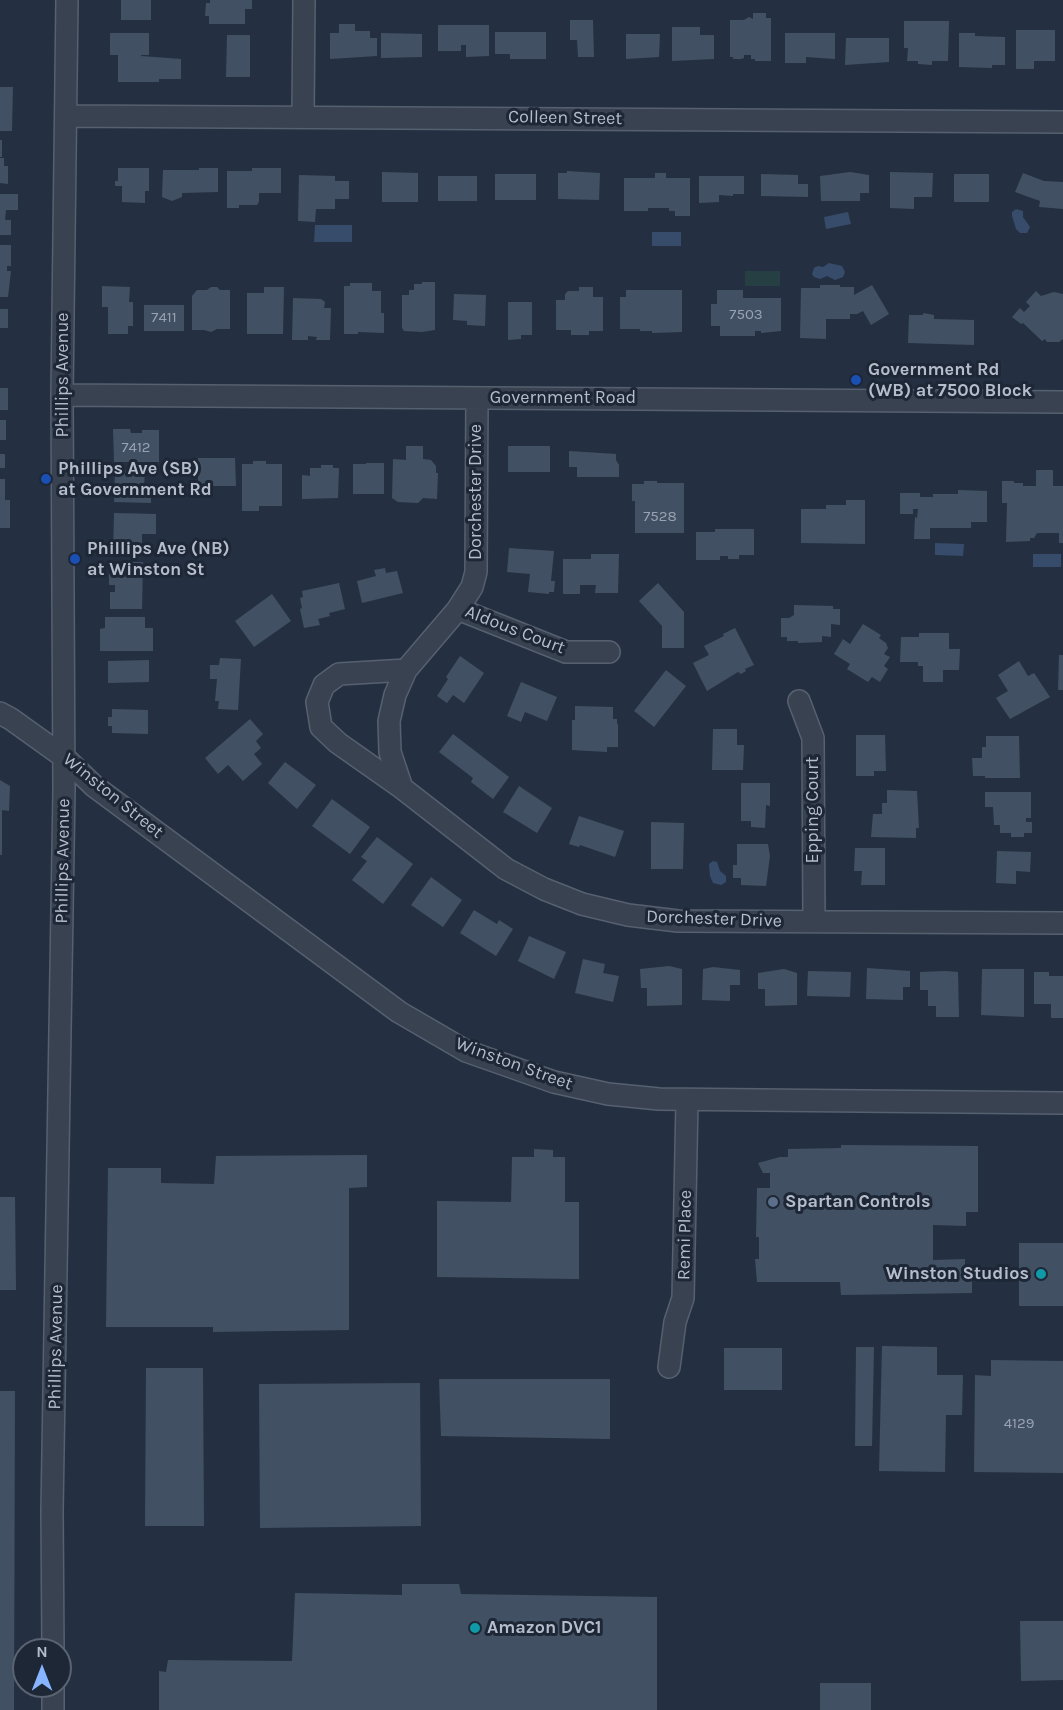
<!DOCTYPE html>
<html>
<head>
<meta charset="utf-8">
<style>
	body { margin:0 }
	#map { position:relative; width:1063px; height:1710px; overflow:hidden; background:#243042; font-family:Karla,sans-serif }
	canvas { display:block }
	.north { position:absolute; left:12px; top:1638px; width:60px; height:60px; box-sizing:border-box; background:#1d2736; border:2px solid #5a6372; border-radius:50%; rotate:0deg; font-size:16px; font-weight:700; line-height:24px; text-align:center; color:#b5bdcc }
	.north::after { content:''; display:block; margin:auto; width:21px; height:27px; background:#87b5ff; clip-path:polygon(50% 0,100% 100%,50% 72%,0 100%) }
</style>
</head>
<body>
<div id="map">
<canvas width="1063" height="1710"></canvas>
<div class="north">N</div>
</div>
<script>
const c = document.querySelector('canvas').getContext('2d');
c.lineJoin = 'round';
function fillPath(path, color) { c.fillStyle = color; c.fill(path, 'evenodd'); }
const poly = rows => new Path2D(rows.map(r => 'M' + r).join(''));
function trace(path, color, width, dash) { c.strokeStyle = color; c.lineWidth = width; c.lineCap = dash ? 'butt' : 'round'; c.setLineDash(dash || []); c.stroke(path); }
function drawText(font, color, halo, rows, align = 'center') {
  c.font = font + ' Karla,sans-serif'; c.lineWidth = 6; c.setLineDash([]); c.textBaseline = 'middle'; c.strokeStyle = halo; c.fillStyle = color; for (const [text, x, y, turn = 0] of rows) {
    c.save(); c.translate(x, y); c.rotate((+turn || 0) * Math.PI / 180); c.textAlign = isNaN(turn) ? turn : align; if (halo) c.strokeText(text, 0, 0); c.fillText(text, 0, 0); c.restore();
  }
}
fillPath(poly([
	[745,271,780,271,780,286,745,286]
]), '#263f43');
fillPath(poly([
	[1016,209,1023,211,1023,217,1030,227,1027,233,1020,233,1016,229,1012,216,1012,212],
	[848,212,851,224,826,229,824,217],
	[315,225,352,225,352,242,314,242],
	[652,232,681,232,681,246,652,246],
	[829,263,842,266,845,272,843,277,835,280,827,276,820,279,814,277,812,274,814,268,818,266,823,267],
	[935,543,964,544,963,556,935,555],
	[1033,554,1061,554,1061,567,1033,567],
	[713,861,717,862,720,871,726,876,726,882,721,885,713,883,710,876,709,864]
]), '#374b6a');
fillPath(poly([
	[121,0,151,0,151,20,121,20],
	[210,0,252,0,252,9,245,9,245,24,209,24,209,16,205,16,206,3,210,3],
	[753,13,766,13,766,18,771,18,771,61,755,61,755,59,751,59,751,55,744,55,744,58,741,59,733,59,733,57,730,57,730,20,744,20,749,17,753,19],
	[570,20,593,20,594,57,578,57,577,40,570,40],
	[904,21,949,21,948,61,932,61,932,65,918,64,918,61,907,61,908,48,904,48],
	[339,24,355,24,355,31,370,31,370,38,377,38,377,56,330,59,330,33,339,33],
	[438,25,489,25,489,56,466,57,466,45,461,45,461,51,438,51],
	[672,27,700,27,700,35,714,35,714,59,672,61],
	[1016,30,1055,30,1055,61,1034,61,1034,69,1016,69],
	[495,32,546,32,546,59,510,59,510,54,495,54],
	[110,33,149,33,149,55,141,55,141,56,181,59,181,79,159,79,159,82,118,82,118,55,110,55],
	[381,33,422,34,422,57,381,58],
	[785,33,835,33,835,59,806,57,806,63,785,63],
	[959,33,975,33,975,36,1005,37,1005,65,992,65,992,68,959,67],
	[626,34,660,34,659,57,626,59],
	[227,35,250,35,250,77,226,77],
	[846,38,889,38,889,62,845,65],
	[0,87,13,87,12,131,0,131],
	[0,140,2,140,2,157,0,157],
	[0,158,4,158,4,166,8,166,8,184,0,183],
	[118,168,149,168,149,191,145,191,145,203,122,202,122,186,115,186,115,181,118,181],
	[199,168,218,168,218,192,182,193,182,197,172,201,162,197,163,170,199,170],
	[252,168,281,168,281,193,259,193,259,202,257,205,239,205,239,208,227,208,227,171,252,171],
	[567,171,600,173,599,200,558,199,558,173,567,173],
	[382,172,418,173,418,202,382,202],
	[850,172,869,175,869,193,860,193,860,201,821,201,820,176],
	[890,172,933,173,932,197,914,197,914,209,890,208],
	[655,173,666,173,666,178,690,178,690,216,675,216,675,211,669,211,669,208,648,208,648,211,624,211,624,178,655,178],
	[1023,173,1044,181,1063,182,1063,209,1039,207,1040,201,1015,192],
	[495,174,536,174,536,200,495,200],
	[761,174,798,175,798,184,808,184,808,197,761,196],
	[954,174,989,174,989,202,954,202],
	[299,175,335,176,335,181,349,181,349,199,335,199,335,209,316,209,315,222,298,221],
	[438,176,477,176,477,201,438,201],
	[699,176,744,176,744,194,733,194,733,196,719,195,719,202,699,203],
	[0,194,18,194,18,210,6,210,5,220,11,220,11,235,0,235],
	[0,245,11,245,11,266,7,266,7,271,11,271,8,297,0,297],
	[422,282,435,282,435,330,422,332,404,331,402,328,402,295,409,295,409,290,414,290,414,284,422,284],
	[350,283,372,283,372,291,381,291,381,313,384,313,384,333,358,332,358,334,344,334,344,286,350,286],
	[820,285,840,285,840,287,854,287,854,295,872,285,889,314,871,325,863,311,857,314,850,314,850,319,826,319,826,339,800,338,801,288,820,288],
	[102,286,130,287,129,302,133,302,133,326,128,326,128,334,108,334,108,307,102,307],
	[211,287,217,287,220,290,230,290,230,329,217,329,211,332,204,330,192,330,192,296,197,290,207,290],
	[264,287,284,287,283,334,247,334,247,293,264,293],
	[579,287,593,287,593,297,603,297,603,331,589,331,589,335,571,335,571,330,556,330,556,300,565,300,565,294,568,291,579,291],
	[626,290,682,290,682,332,652,333,652,331,640,331,640,329,620,329,620,297,626,297],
	[717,290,743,290,743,298,781,298,781,331,761,333,761,331,755,331,755,336,720,336,720,326,711,326,711,304,717,304],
	[1036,291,1041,296,1054,292,1063,294,1063,339,1059,342,1047,342,1045,339,1042,341,1023,323,1021,324,1012,317,1020,308,1024,312,1030,306,1026,302],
	[454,294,486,295,485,326,467,325,467,321,453,320],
	[293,298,321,299,325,302,324,308,331,308,330,340,316,340,317,337,308,336,308,340,292,340],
	[508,302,532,302,532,335,521,335,521,339,508,340],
	[144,305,184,305,184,331,144,331],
	[0,309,8,309,8,328,0,328],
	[923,313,934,315,934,319,974,320,974,345,908,343,909,315,923,315],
	[0,388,8,388,8,410,0,410],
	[0,420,6,420,6,440,0,440],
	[113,429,130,429,131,433,142,433,142,430,159,430,159,462,114,462],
	[406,446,423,446,423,459,431,460,436,466,436,473,438,473,437,499,423,498,418,503,398,502,392,498,393,459,406,460],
	[508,446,550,446,550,472,508,472],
	[569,451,616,454,616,460,619,465,619,477,577,477,577,467,569,467],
	[0,454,5,454,5,468,0,468],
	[198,458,235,458,236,486,198,486],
	[253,461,266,461,266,464,282,464,282,506,259,506,259,511,242,511,242,464,253,464],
	[366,463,384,463,384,494,353,494,353,464,366,464],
	[321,465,333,465,333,468,339,468,338,498,302,499,302,475,310,476,310,468,321,468],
	[115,470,145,471,144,487,151,488,151,503,114,502],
	[1036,470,1053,470,1053,486,1063,486,1063,543,1059,543,1059,533,1037,533,1034,538,1030,538,1030,541,1006,542,1007,503,1002,503,1002,481,1014,481,1014,483,1023,483,1023,486,1036,486],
	[0,479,5,479,5,500,10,500,10,528,0,528],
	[644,481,657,481,657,483,684,483,684,533,635,533,635,501,632,501,632,484,644,484],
	[958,490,987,491,987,522,971,522,971,528,930,528,930,539,914,539,915,517,917,518,918,509,913,509,913,514,900,514,900,493,920,493,920,497,933,497,933,494,958,494],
	[846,500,865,500,865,544,801,543,801,509,826,509,826,505,846,505],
	[114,513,156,514,156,534,142,534,142,551,135,551,135,555,113,555],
	[715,529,754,529,754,555,739,555,739,559,728,559,728,556,720,556,720,560,696,560,696,532,715,532],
	[509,548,554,551,551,581,555,581,554,592,549,592,549,594,528,592,530,574,507,572],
	[591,554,619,554,618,593,595,593,596,585,580,585,580,594,563,594,563,559,591,559],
	[116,562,143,562,142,609,110,609,110,592,115,592,115,585,109,585,109,574,116,574],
	[385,568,386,573,397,571,403,593,362,603,357,581,376,576,374,570],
	[339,583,345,609,329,613,330,616,318,619,320,625,304,628,300,609,302,608,300,598,303,597,302,591],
	[658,583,684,612,684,648,662,648,662,626,639,601],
	[272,594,291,621,254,647,235,621],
	[794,605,833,606,833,609,840,609,840,625,831,624,831,637,822,636,822,642,798,643,798,641,787,641,787,637,781,637,781,618,789,618,794,615],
	[105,617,145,617,145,628,153,628,153,651,100,651,100,629,105,628],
	[863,624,881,635,879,638,886,643,888,648,884,654,890,657,884,666,888,669,880,682,872,677,868,682,847,669,850,664,834,654,843,639,850,644],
	[735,628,754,665,745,669,746,671,741,674,738,672,707,691,693,663,709,655,704,646,724,636,723,634],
	[919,633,949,633,949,649,960,649,959,670,943,670,943,682,923,682,923,666,918,666,918,662,900,662,901,637,919,637],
	[1059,655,1063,655,1063,690,1058,690],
	[460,656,484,673,464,703,453,695,447,703,437,696,448,679,446,677],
	[220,658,241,659,238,710,218,709,219,701,215,701,217,679,210,679,210,665,219,665],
	[149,660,149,682,108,683,108,661],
	[1019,661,1028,676,1034,673,1050,697,1010,719,996,698,1008,691,998,675],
	[666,670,686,686,654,727,634,711],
	[521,682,557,697,547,721,525,712,521,722,507,716],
	[575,706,613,707,613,719,617,719,617,724,618,724,618,747,607,747,607,752,572,750,572,720,575,720],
	[112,709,148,710,148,734,112,733,112,726,108,726,108,717,112,717],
	[250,719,263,734,256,741,261,748,254,754,262,764,243,781,228,765,218,774,205,758],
	[713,729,737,729,737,745,744,745,743,770,712,770],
	[453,734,509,777,493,799,471,782,473,778,439,752],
	[856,735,885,735,886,771,874,771,874,776,856,776],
	[986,736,1019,736,1020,778,985,778,985,776,973,776,972,758,982,758,982,747,986,747],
	[285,762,316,785,297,809,268,783],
	[0,780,10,786,9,811,2,810,2,855,0,855],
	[741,783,770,783,770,806,766,805,765,828,751,827,751,821,741,821],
	[519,786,552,808,537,833,503,812],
	[887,790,917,791,919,828,916,828,916,838,871,837,873,814,882,814,882,803,887,803],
	[985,792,1031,792,1031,818,1026,818,1026,822,1032,822,1032,833,1024,833,1024,837,1011,837,1011,833,1000,833,1000,825,994,825,993,807,985,807],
	[332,799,370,827,350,854,312,826],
	[579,816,624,831,615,857,580,845,579,847,569,844],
	[651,822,684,823,683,869,651,869],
	[377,837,413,864,383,904,352,880,367,861,361,857],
	[737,844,768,844,770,856,766,886,741,885,741,878,733,878,733,865,737,865],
	[855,848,885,848,885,885,861,885,862,871,854,871],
	[997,851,1031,852,1030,872,1016,871,1016,884,996,883],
	[431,877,462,900,443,927,411,905],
	[474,910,497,924,499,920,513,929,496,956,460,933],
	[529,936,566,952,554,979,518,961],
	[583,959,605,964,603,973,619,976,613,1002,575,993],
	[669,966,682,969,682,1005,647,1006,647,988,641,988,640,969],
	[713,967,740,970,740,985,730,985,730,1001,702,1000,703,969],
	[867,968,910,971,910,987,903,987,903,1000,866,999],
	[784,969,797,973,797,1005,765,1006,765,989,758,989,758,973],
	[982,969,1024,969,1024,1017,981,1015],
	[808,971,851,972,850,997,807,996],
	[946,971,958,972,959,1017,936,1017,936,1006,928,1006,928,990,920,990,920,972],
	[1034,972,1049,972,1049,976,1063,976,1063,1018,1051,1018,1051,1004,1034,1004],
	[841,1145,978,1146,978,1212,966,1212,966,1226,933,1225,933,1260,965,1259,965,1273,972,1272,972,1293,841,1295,840,1282,757,1282,755,1259,759,1259,759,1237,756,1237,757,1188,770,1188,770,1173,763,1173,758,1163,780,1157,788,1157,788,1149,841,1148],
	[534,1149,553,1150,553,1157,565,1157,565,1202,579,1202,579,1279,437,1277,437,1201,511,1202,512,1157,534,1157],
	[367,1155,367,1187,349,1188,349,1330,213,1332,213,1327,106,1327,108,1168,161,1168,161,1183,214,1184,216,1156],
	[0,1197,15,1197,16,1290,0,1290],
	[1019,1243,1063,1243,1063,1306,1019,1306],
	[882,1346,937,1347,937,1375,963,1375,962,1415,946,1415,945,1472,879,1471],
	[856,1347,874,1347,872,1446,855,1446],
	[724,1348,782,1348,782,1390,724,1390],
	[991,1360,1063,1361,1063,1473,974,1472,975,1375,991,1376],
	[146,1368,203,1368,204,1526,145,1526],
	[439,1379,610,1379,610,1439,441,1436],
	[420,1383,421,1526,260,1528,259,1384],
	[0,1391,15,1391,14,1710,0,1710],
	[402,1584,459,1584,461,1594,657,1597,657,1710,159,1710,159,1671,166,1672,168,1660,292,1661,295,1593,402,1595],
	[1020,1621,1063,1621,1063,1680,1021,1681],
	[820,1683,871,1683,871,1710,820,1710]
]), '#425064');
const minor = poly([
	[66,116,1063,122],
	[303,116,304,0],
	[62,395,1063,402],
	[477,398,476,572,472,587,458,609,406,670,395,695,389,721,390,752,402,788,506,869,544,889,582,904,628,915,678,921,1063,923],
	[458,609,566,652,609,652],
	[799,701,813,738,814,921],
	[0,713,11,719,64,757,94,786,399,1012,466,1051,554,1082,608,1094,659,1099,1063,1103],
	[402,788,338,743,321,727,317,702,324,685,339,674,406,670],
	[669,1367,675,1322,683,1298,687,1101],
	[53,1650,52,1511,64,790,62,395,67,0],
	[53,1686,53,1710]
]);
trace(minor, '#56606f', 24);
trace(minor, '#384251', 21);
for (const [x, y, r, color] of [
	[856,380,6,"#1a4fb4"],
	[46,479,6,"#1a4fb4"],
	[75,559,6,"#1a4fb4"],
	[773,1202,6,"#5c6f8a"],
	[1041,1274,6,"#0f9aa8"],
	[475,1628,6,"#0f9aa8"]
]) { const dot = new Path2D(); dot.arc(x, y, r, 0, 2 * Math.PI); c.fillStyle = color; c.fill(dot); trace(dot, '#1d2736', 2); }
drawText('15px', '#98a2b2', null, [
	["7503",746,315],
	["7411",164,318],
	["7412",136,448],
	["7528",660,517],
	["4129",1019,1424]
]);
drawText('18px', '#b5bdcc', '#1d2736', [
	["Colleen Street",565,118,1],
	["Phillips Avenue",63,375,-90],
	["Government Road",563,398],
	["Dorchester Drive",476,492,-90],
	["Aldous Court",515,630,21],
	["Winston Street",113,796,39],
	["Epping Court",813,810,-90],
	["Phillips Avenue",63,861,-89],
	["Dorchester Drive",714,919,2],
	["Winston Street",514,1064,20],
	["Remi Place",685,1235,-89],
	["Phillips Avenue",56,1347,-89]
]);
drawText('bold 18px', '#b5bdcc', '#1d2736', [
	["Government Rd",868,370],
	["(WB) at 7500 Block",868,391],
	["Phillips Ave (SB)",58,469],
	["at Government Rd",58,490],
	["Phillips Ave (NB)",87,549],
	["at Winston St",87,570],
	["Spartan Controls",785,1202],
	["Winston Studios",1029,1274,"right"],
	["Amazon DVC1",487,1628]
], 'left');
</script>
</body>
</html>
